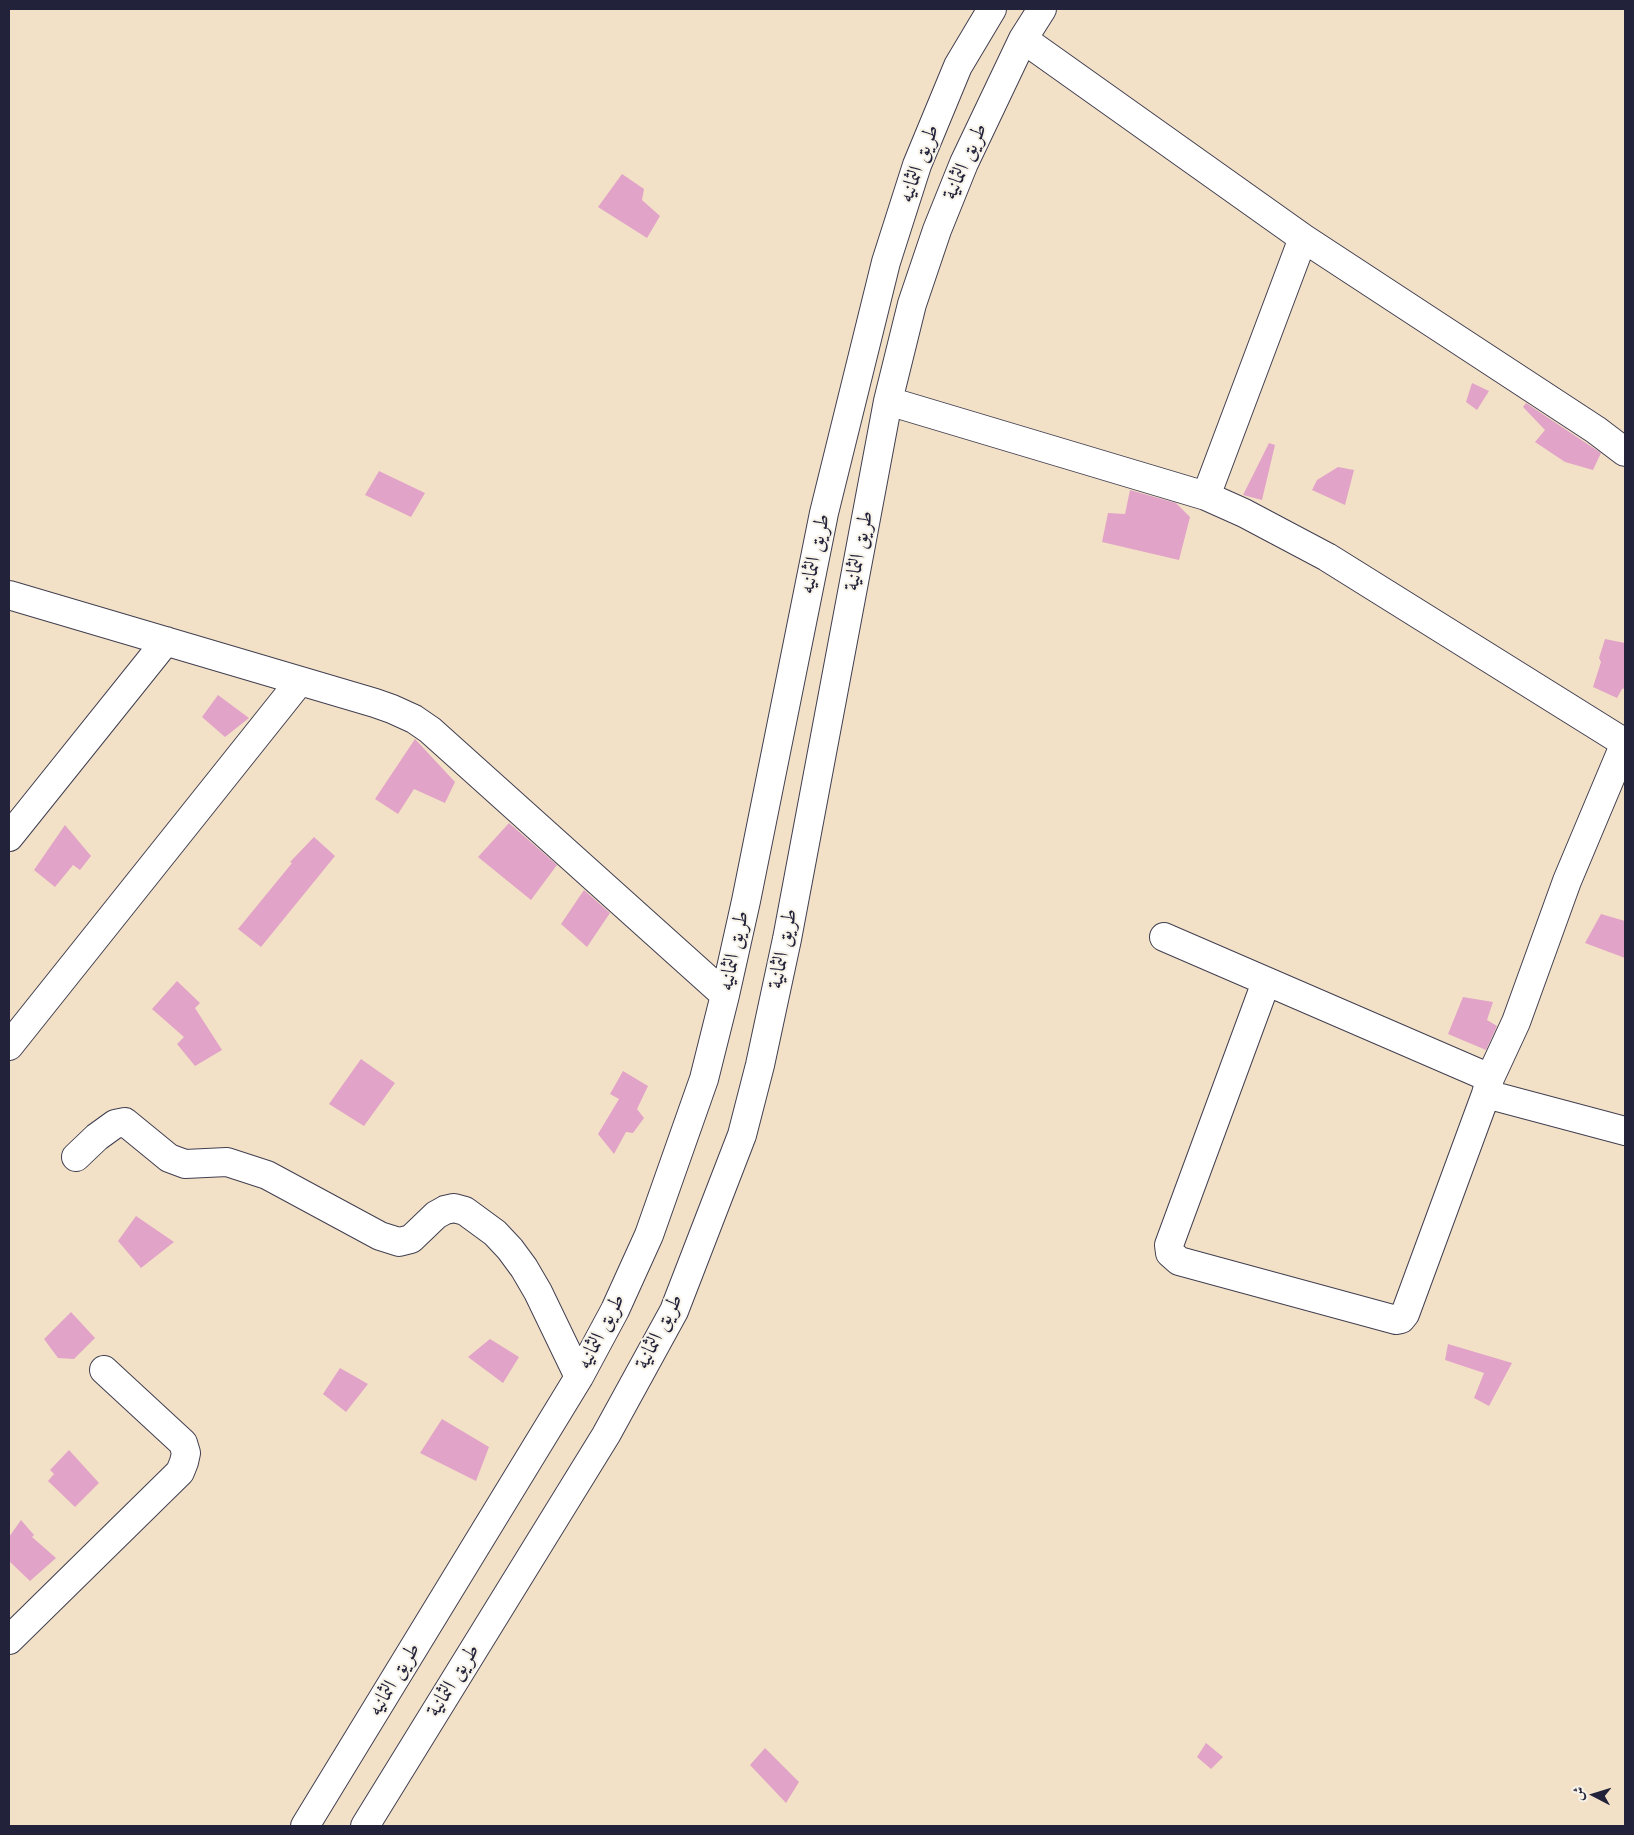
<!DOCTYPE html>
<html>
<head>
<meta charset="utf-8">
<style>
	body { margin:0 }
	#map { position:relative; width:1634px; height:1835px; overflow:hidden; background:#f3e1c7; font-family:Cardo,Amiri,serif }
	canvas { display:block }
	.frame { position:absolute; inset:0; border:10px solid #22223b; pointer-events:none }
	.north { position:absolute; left:1569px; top:1770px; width:50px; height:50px; -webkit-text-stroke:4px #f7f3e8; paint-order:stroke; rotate:275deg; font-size:14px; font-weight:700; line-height:20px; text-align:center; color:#22223b }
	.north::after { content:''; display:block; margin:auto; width:18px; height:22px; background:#22223b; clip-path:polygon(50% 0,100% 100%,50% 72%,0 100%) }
</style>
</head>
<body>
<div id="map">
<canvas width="1634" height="1835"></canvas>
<div class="frame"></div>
<div class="north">ش</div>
</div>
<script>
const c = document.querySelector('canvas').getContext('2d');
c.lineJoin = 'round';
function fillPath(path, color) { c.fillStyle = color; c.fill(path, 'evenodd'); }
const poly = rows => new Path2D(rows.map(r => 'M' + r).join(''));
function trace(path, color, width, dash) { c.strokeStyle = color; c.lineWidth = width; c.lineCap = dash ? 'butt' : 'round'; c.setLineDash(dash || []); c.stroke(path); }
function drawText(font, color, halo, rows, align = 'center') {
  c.font = font + ' Cardo,Amiri,serif'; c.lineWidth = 4; c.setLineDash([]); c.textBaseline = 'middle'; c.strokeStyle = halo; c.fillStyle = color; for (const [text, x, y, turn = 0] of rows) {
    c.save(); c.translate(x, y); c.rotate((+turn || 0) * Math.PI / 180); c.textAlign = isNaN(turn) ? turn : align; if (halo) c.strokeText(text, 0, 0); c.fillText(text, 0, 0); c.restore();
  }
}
fillPath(poly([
	[622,174,644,189,642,200,660,216,647,238,598,207],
	[1472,383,1489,391,1477,410,1466,402],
	[1526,403,1601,453,1593,470,1565,462,1535,442,1545,430,1523,407],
	[1269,443,1275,445,1262,500,1243,495],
	[1338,467,1354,470,1345,505,1312,490,1317,480],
	[379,471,425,493,411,517,365,495],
	[1130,490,1176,503,1190,517,1179,560,1102,542,1108,513,1125,514],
	[1605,639,1625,643,1625,688,1622,689,1617,698,1593,687,1601,662,1599,658],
	[218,695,249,718,225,737,202,717],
	[415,739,455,782,445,803,414,789,398,814,375,799],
	[509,823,557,865,531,900,478,857],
	[65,825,91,856,80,870,73,865,55,887,34,870],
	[314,837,335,856,261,947,238,929,292,863,290,862],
	[584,890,610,913,587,947,561,924],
	[1601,914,1625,921,1625,958,1585,943],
	[177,981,200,1003,195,1008,222,1050,195,1066,177,1044,184,1037,152,1009],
	[1463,997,1493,1002,1487,1020,1497,1026,1486,1050,1448,1034],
	[361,1059,395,1083,364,1126,329,1104],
	[623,1071,648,1086,637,1109,644,1118,633,1133,626,1132,614,1154,598,1134,619,1099,610,1094],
	[136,1216,174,1242,141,1268,118,1241],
	[71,1312,95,1338,74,1359,58,1358,44,1339],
	[490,1339,519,1357,503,1383,468,1357],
	[1448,1344,1512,1363,1489,1406,1474,1398,1484,1373,1445,1360],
	[340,1368,368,1384,346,1412,323,1394],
	[442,1419,489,1447,476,1481,420,1453],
	[69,1450,99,1483,75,1507,48,1481,54,1474,50,1470],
	[21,1520,34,1535,32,1537,56,1558,30,1581,9,1561,9,1537],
	[1206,1743,1223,1757,1211,1769,1197,1757],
	[765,1748,799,1782,786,1803,750,1765]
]), '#e1a3c7');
const minor = poly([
	[1023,39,1303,238,1596,430,1625,452],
	[888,401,1206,496,1244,513,1327,557,1625,743],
	[1206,496,1303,238],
	[9,595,375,703,392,709,414,719,430,730,725,995],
	[1625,743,1567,881,1516,1022,1490,1078,1486,1094,1625,1131],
	[9,837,166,641],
	[1164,937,1490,1078],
	[1266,982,1169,1245,1170,1253,1179,1261,1396,1320,1401,1319,1405,1314,1486,1094],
	[9,1046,300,681],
	[76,1157,97,1137,115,1124,125,1122,169,1158,185,1164,227,1162,267,1175,380,1236,399,1242,411,1239,436,1215,445,1210,454,1208,465,1211,495,1233,510,1249,524,1268,538,1292,579,1377],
	[9,1640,180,1472,184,1462,186,1453,183,1443,104,1370],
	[305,1826,579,1377,615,1310,649,1235,704,1079,725,995,746,901,824,513,886,262,917,165,958,66,992,9],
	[365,1826,606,1435,674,1311,742,1135,760,1065,787,939,888,401,912,304,937,230,964,163,1023,39,1042,9]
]);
trace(minor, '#413f50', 30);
trace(minor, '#fff', 28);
drawText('21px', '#22223b', '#f7f3e8', [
	["طريق الثمانية",966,162,-66],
	["طريق الثمانيه",920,164,-70],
	["طريق الثمانية",860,551,-79],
	["طريق الثمانيه",816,554,-78],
	["طريق الثمانية",784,949,-79],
	["طريق الثمانيه",735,951,-78],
	["طريق الثمانيه",602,1332,-63],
	["طريق الثمانية",660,1332,-63],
	["طريق الثمانيه",395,1680,-59],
	["طريق الثمانية",454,1681,-58]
]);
</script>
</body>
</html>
